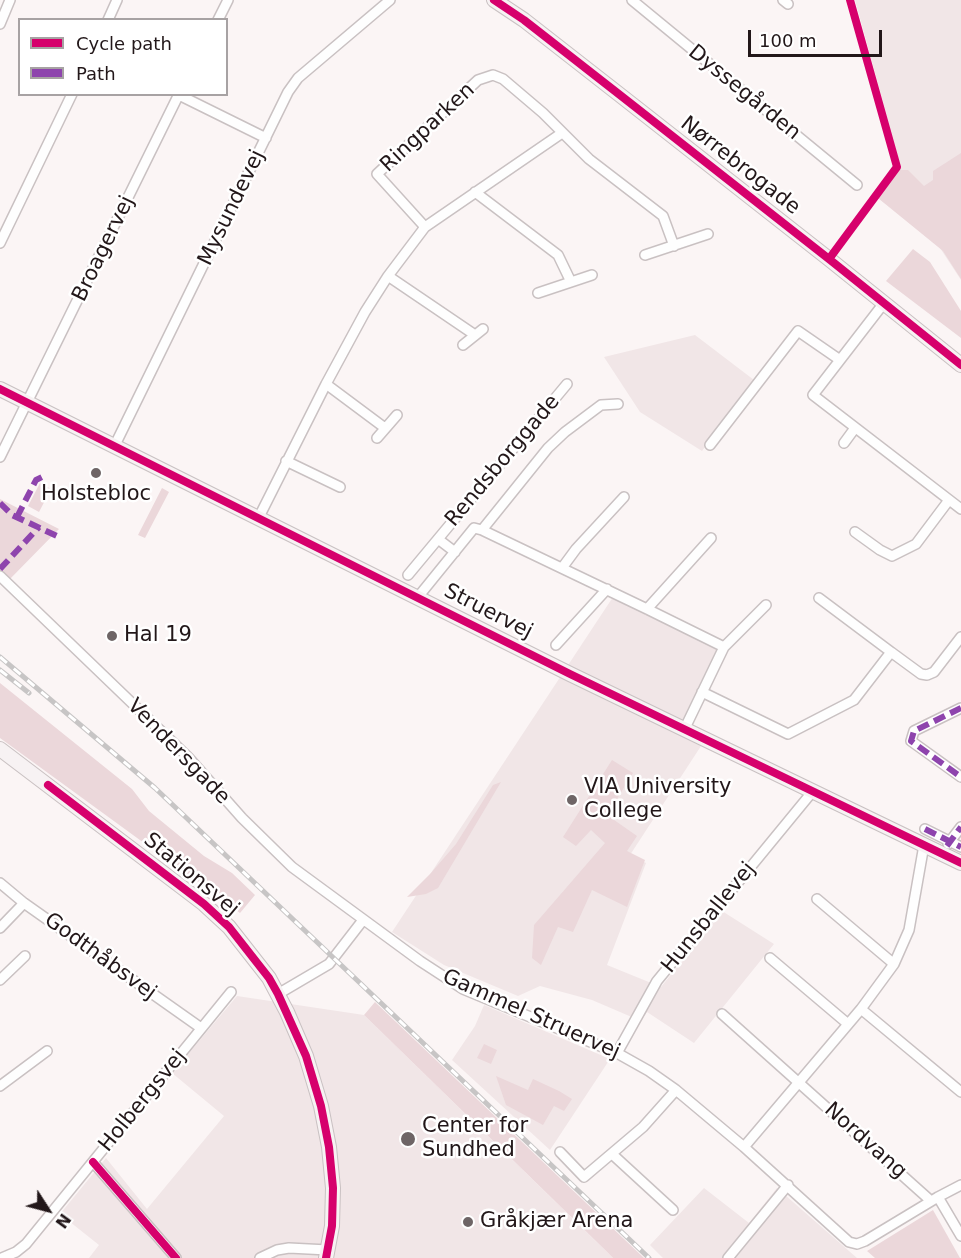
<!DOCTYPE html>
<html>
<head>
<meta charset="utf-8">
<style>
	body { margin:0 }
	#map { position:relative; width:961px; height:1258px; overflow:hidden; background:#fbf5f5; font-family:"DejaVu Sans",sans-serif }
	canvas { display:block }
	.legend { position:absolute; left:18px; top:18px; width:210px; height:78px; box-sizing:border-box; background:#fff; border:2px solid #a7a2a3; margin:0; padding:8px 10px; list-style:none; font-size:18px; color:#221719 }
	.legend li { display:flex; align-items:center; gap:12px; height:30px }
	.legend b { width:30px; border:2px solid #a7a2a3 }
	.north { position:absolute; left:18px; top:1180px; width:60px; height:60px; -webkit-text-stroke:4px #fff; paint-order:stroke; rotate:126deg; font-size:16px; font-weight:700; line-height:24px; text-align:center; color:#221719 }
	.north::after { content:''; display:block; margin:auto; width:21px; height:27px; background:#221719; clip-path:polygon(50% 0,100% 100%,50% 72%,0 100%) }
	.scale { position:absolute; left:748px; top:30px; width:134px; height:27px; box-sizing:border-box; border:3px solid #221719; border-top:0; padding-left:8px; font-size:18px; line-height:21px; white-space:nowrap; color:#221719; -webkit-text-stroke:4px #fff; paint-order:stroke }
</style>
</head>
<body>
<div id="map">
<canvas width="961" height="1258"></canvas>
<ul class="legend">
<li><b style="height:8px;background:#d6006c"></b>Cycle path</li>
<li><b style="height:8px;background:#8e44ad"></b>Path</li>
</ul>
<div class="north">N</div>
<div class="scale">100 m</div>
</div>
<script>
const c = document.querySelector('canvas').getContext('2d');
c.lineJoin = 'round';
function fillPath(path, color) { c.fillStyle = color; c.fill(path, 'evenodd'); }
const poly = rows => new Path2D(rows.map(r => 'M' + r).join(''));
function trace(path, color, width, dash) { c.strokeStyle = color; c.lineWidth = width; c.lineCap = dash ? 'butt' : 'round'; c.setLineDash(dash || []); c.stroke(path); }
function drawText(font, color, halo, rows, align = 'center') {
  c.font = font + ' "DejaVu Sans",sans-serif'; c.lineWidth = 5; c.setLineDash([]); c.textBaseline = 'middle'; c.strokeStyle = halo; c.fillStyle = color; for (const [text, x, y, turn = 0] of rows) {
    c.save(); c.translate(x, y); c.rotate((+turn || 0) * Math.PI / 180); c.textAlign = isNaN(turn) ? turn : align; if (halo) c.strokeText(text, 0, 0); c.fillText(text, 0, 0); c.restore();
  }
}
fillPath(poly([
	[855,0,961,0,961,280,940,248,878,198,897,171,900,164],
	[695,335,754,380,702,451,640,412,604,357],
	[613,597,718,648,678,733,701,746,630,855,646,863,607,965,661,987,722,911,774,944,694,1043,647,1012,641,1021,592,1000,540,986,518,996,444,965,392,932],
	[237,996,364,1015,613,1258,89,1258,99,1245,60,1214,106,1158,147,1209,224,1116,172,1073],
	[484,1005,610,1059,550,1150,452,1060,475,1026],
	[704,1188,749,1223,777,1188,857,1258,663,1258,650,1245]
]), '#f1e6e7');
fillPath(poly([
	[961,153,961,279,943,251,878,198,899,170,908,170,924,186,933,180,933,171],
	[913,249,930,262,961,311,961,338,886,281],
	[40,483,51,489,39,512,28,506],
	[162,488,169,492,145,538,138,535],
	[0,499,59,529,9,580,0,571],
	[0,683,132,789,149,811,204,856,232,873,255,895,240,913,0,738],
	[612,760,633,773,607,815,637,836,627,851,645,860,627,907,592,890,573,932,558,927,541,965,532,958,534,925,605,843,591,830,576,846,563,837],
	[501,782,438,888,426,894,407,897,431,873,456,844,493,785],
	[375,1002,644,1258,613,1258,605,1250,364,1015],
	[484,1044,497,1050,491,1064,477,1058],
	[496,1076,528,1090,533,1079,559,1091,572,1099,564,1111,554,1106,543,1125,506,1105],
	[933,1210,960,1258,875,1258,867,1251]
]), '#ebd7da');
const street = poly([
	[632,0,857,185],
	[783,0,788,4],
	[108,20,117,0],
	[218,20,228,0],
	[0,24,10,0],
	[179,95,266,138],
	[475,192,558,255,571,282],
	[425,227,377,174,478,80,493,75,503,79,543,113,589,159,663,216,674,246],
	[0,243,72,94],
	[645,255,708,234],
	[388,276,475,335],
	[538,293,592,275],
	[884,303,813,395,961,509],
	[463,345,483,329],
	[326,384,385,428],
	[377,438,397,415],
	[844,443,855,428],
	[710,445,798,331,840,360],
	[114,447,288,92,298,78,390,0],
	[0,457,179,94],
	[286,461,340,487],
	[259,517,326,384,365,312,388,276,425,227,562,133],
	[482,530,548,448,565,432,601,405,618,404],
	[855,532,880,550,892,556,916,544,949,500],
	[438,539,455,552],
	[562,568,576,549,624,497],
	[408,575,567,384],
	[0,576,188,757,242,818,292,867,420,961,463,989,617,1053,649,1071,676,1090,744,1147,849,1242,857,1244,865,1241,938,1197,961,1185],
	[418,597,474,528,482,530,647,609,724,647,685,728],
	[647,609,711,538],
	[556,645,607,589],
	[724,647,766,605],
	[891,652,921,674,927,675,934,672,961,637],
	[702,692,788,734,854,700,891,652,819,598],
	[961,708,914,731,911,741,961,777],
	[925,829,961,847],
	[948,844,961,827],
	[0,883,24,903,201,1028],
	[817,899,894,964],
	[0,928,24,903],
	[770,958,848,1024],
	[0,980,25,956],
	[278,994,329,964,363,920],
	[861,1009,961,1092],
	[722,1014,931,1201],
	[617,1053,657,981,813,791],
	[0,1086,47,1051],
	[744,1147,861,1009,894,964,909,930,924,845],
	[560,1152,584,1177,643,1127,676,1090],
	[612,1154,673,1210],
	[93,1162,176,1258],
	[938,1197,961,1236],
	[2,1258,16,1252,26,1244,231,992],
	[260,1258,277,1250,289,1248,328,1250],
	[728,1258,788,1185]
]);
const secondary = poly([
	[494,0,524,20,620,95,829,259,961,365],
	[0,389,570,674,961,863],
	[0,749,204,904,229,927,269,978,287,1012,306,1056,321,1106,329,1147,333,1188,332,1226,326,1258]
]);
trace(street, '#c9c1c2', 12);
trace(secondary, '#c9c1c2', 16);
trace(street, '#fefefe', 9);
trace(secondary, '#f7f2f3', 14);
const rail = poly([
	[0,657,155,788,649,1258],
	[0,670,29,693]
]);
trace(rail, '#c7c5c5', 5);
trace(rail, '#fff', 3, [9]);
trace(poly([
	[0,503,12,515,57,536],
	[17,517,36,480,44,476],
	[0,569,39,527],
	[961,708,914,731,911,741,961,777],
	[925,829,961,847],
	[947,846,961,827]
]), '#8e44ad', 6, [12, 6]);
trace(poly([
	[494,0,524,20,620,95,829,259,961,365],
	[829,259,897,167,850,0],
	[0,389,570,674,961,863],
	[48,785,204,904,229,927,269,978,278,994,306,1056,321,1106,329,1147,333,1188,332,1226,326,1258],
	[93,1162,176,1258]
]), '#d6006c', 8);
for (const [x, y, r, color] of [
	[96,473,6,"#6e6566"],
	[112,636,6,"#6e6566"],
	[572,800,6,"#6e6566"],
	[408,1139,8,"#6e6566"],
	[468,1222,6,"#6e6566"]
]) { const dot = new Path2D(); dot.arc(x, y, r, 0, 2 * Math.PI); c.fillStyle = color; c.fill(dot); trace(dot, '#fff', 2); }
drawText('21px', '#221719', '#fff', [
	["Dyssegården",744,93,39],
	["Ringparken",428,128,-43],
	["Nørrebrogade",740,166,38],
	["Mysundevej",232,208,-64],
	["Broagervej",104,249,-64],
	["Rendsborggade",503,461,-50],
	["Struervej",488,612,27],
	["Vendersgade",178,752,46],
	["Stationsvej",191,875,40],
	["Hunsballevej",709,918,-51],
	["Godthåbsvej",100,957,36],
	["Gammel Struervej",531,1015,24],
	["Holbergsvej",143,1101,-51],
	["Nordvang",865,1141,42]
]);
drawText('21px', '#221719', '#fff', [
	["Holstebloc",96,495,"center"],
	["Hal 19",124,636],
	["VIA University",584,788],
	["College",584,812],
	["Center for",422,1127],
	["Sundhed",422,1151],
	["Gråkjær Arena",480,1222]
], 'left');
</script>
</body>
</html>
